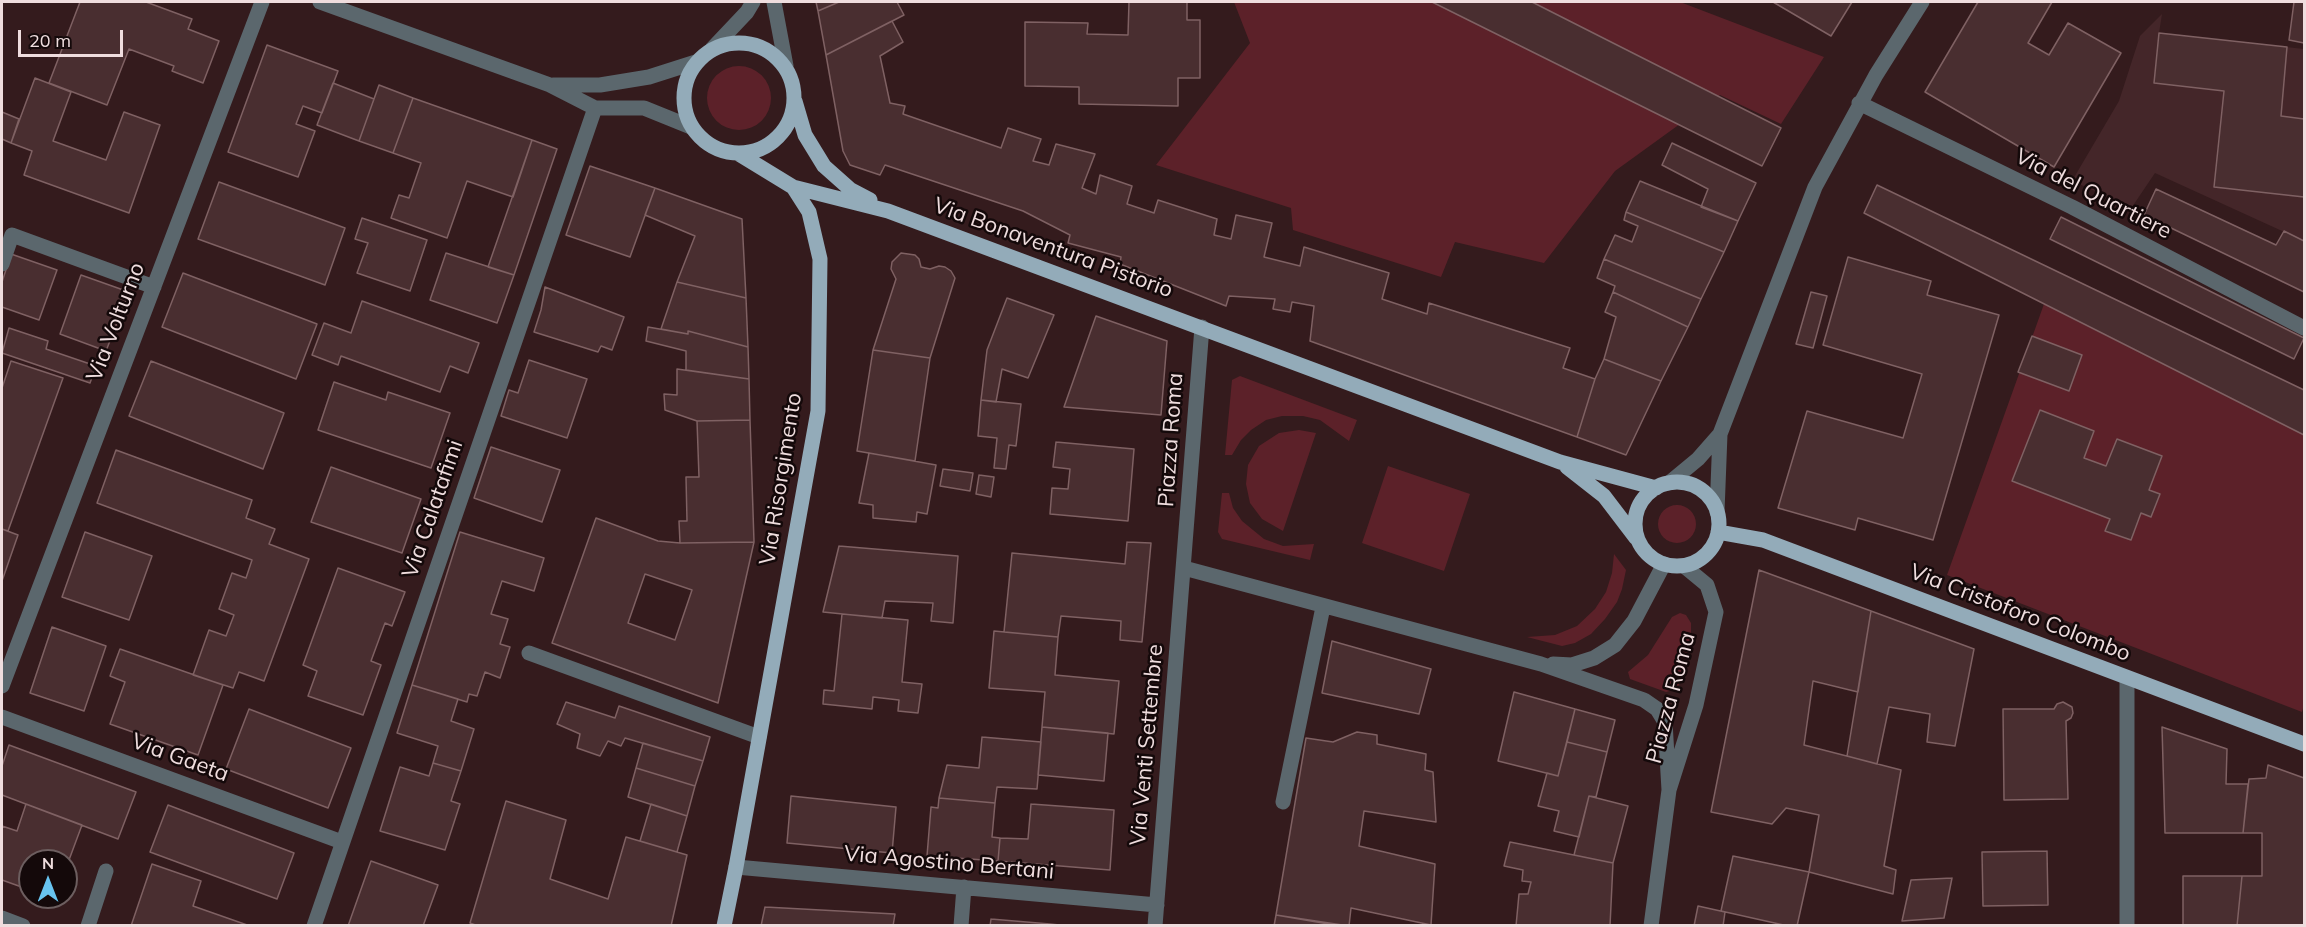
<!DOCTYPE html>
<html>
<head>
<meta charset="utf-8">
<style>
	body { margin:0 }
	#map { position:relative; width:2306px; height:927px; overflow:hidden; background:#341b1d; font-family:Mulish,sans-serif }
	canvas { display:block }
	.frame { position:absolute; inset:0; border:3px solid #efddde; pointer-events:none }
	.north { position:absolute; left:18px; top:849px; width:60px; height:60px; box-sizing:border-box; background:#14090a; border:2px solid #6c5e5f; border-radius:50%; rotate:0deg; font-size:16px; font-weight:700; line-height:24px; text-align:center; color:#efddde }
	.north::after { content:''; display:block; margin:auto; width:21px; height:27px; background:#68c4f0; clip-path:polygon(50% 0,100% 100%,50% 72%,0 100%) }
	.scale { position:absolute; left:18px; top:30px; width:105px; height:27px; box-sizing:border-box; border:3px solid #efddde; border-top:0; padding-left:8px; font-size:18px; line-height:21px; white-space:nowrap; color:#efddde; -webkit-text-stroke:4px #14090a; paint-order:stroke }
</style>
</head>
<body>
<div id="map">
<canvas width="2306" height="927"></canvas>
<div class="frame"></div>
<div class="north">N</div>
<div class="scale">20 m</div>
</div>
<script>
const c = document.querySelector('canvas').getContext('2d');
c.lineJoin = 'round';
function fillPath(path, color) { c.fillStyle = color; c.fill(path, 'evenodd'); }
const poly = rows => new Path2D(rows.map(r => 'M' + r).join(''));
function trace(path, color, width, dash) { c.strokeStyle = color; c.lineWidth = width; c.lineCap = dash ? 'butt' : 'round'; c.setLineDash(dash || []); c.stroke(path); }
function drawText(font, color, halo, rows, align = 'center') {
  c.font = font + ' Mulish,sans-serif'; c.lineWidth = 5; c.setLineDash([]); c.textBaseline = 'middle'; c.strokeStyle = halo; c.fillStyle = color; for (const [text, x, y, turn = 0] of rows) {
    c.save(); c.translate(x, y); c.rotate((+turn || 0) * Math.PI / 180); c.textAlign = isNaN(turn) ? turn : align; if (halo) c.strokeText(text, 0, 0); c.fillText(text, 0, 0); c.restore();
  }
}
fillPath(poly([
	[2162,14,2159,33,2304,49,2304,241,2155,173,2132,207,2072,181,2119,101,2140,36]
]), '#442629');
fillPath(poly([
	[1234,2,1680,2,1824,57,1781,124,1720,95,1615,171,1544,263,1455,242,1441,277,1293,230,1291,208,1156,165,1250,43],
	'707 98a32 32 0 1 1 64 0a32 32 0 1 1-64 0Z',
	[2044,304,2304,435,2304,705,2302,712,1947,575],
	[1240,376,1357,420,1349,441,1320,420,1303,416,1282,416,1266,420,1251,430,1241,440,1232,455,1225,455,1232,380],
	[1299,430,1316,433,1283,531,1262,519,1250,503,1246,484,1248,465,1259,446,1279,433],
	[1388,466,1470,494,1444,571,1362,543],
	[1222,493,1229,493,1233,508,1242,521,1264,539,1283,546,1314,544,1310,560,1222,539,1218,532],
	'1658 524a19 19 0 1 1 38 0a19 19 0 1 1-38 0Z',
	[1614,554,1626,570,1622,589,1617,602,1605,619,1591,634,1575,643,1562,646,1527,637,1555,635,1577,626,1595,609,1606,592,1612,573],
	[1680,613,1686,615,1691,623,1691,638,1679,685,1673,690,1666,692,1630,679,1628,672,1648,655,1672,617]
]), '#5c2129');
const building = poly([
	[80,2,146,2,192,19,188,29,219,41,203,83,172,71,174,66,129,49,107,105,49,83,80,2],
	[816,2,839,2,818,11,816,2],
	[839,2,897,2,904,15,826,55,818,11,839,2],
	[1129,2,1187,2,1187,20,1200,20,1200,78,1178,78,1178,106,1079,104,1079,87,1025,86,1025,22,1088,23,1087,34,1128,35,1129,2],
	[1432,2,1532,2,1781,128,1762,166,1432,2],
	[1773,2,1852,2,1831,36,1773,2],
	[1978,2,2052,2,2028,43,2049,55,2068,23,2121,53,2054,167,1925,92,1978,2],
	[2294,2,2304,2,2304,43,2289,40,2294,2],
	[892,21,903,42,880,56,890,103,905,106,903,114,1001,148,1008,128,1041,139,1033,161,1049,165,1056,144,1095,154,1082,188,1096,194,1100,175,1132,186,1127,204,1154,213,1158,200,1217,219,1214,235,1231,239,1236,215,1272,223,1264,257,1300,266,1304,247,1389,273,1382,299,1427,314,1429,303,1570,348,1563,368,1595,379,1577,437,1310,341,1314,306,1292,302,1290,312,1273,309,1275,299,1229,296,1226,306,1120,264,1121,257,1068,243,1070,235,1023,211,885,165,880,175,850,165,843,151,826,55,892,21],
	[2159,33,2287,47,2281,116,2304,119,2304,197,2214,187,2224,91,2154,83,2159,33],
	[267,45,338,71,322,113,303,106,296,124,315,131,298,177,228,152,267,45],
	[35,78,71,92,53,141,106,160,124,112,160,125,129,213,24,175,32,151,11,143,35,78],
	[333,83,374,99,359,141,317,125,333,83],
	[379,85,413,98,393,153,359,141,379,85],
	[413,98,532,140,513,197,467,181,447,238,391,218,399,195,409,198,421,163,393,153,413,98],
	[2,112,19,119,11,143,2,139,2,112],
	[532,140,557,149,514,275,488,267,532,140],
	[1672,143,1756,183,1738,221,1701,207,1708,189,1662,165,1672,143],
	[590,166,655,188,630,257,566,235,590,166],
	[1640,181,1738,221,1724,252,1626,212,1640,181],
	[219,182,345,228,325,285,198,239,219,182],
	[1877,185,2304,390,2304,435,1864,213,1877,185],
	[655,188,742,219,746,298,677,282,695,236,645,215,655,188],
	[2156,189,2276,245,2284,231,2304,241,2304,292,2144,215,2156,189],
	[1626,212,1724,252,1701,299,1604,259,1615,235,1632,242,1638,226,1624,220,1626,212],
	[2061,217,2304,338,2294,359,2050,239,2061,217],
	[362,218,427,240,410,291,357,273,368,243,355,239,362,218],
	[446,253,514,275,497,323,430,300,446,253],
	[901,253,915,255,919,259,921,267,930,269,939,266,945,267,951,271,955,278,930,358,873,350,896,279,891,269,892,262,901,253],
	[11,254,57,270,39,320,2,307,2,282,11,254],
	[1848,257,1931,281,1927,295,1999,315,1933,540,1858,518,1855,530,1778,508,1807,411,1903,438,1922,374,1823,345,1848,257],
	[1604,259,1701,299,1688,327,1613,292,1615,286,1597,278,1604,259],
	[183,273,317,324,296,379,162,327,183,273],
	[81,275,129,292,106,351,60,334,81,275],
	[677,282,746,298,748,347,688,331,688,334,661,329,677,282],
	[545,287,624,317,612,350,601,346,598,352,534,332,541,310,545,287],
	[1613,292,1688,327,1661,381,1604,359,1616,317,1605,312,1613,292],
	[1811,292,1827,296,1813,348,1796,344,1811,292],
	[1007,298,1054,315,1028,378,1002,369,996,402,981,400,987,350,1007,298],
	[362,301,479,343,468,373,450,366,440,392,341,356,338,365,312,355,324,323,351,333,362,301],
	[1096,316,1167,341,1161,415,1064,407,1096,316],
	[648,327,688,334,688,331,748,347,749,379,686,370,686,351,646,341,648,327],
	[9,328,48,341,46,349,96,366,90,383,2,353,9,328],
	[2032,336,2082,355,2069,391,2018,372,2032,336],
	[873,350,930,358,915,461,857,451,873,350],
	[1604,359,1661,381,1626,455,1577,437,1595,379,1604,359],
	[529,360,587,379,567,438,501,416,509,390,518,393,529,360],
	[11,361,63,378,8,531,2,529,2,388,11,361],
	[151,361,284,413,263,469,129,416,151,361],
	[677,369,749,379,750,420,697,421,665,410,664,394,677,395,677,369],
	[334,382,386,400,388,392,450,413,431,468,318,430,334,382],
	[981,400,1021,404,1016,446,1009,445,1006,469,994,468,997,438,978,436,981,400],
	[2040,410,2094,431,2084,458,2106,466,2117,439,2162,456,2149,490,2160,494,2151,517,2141,513,2131,540,2105,531,2110,519,2012,481,2040,410],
	[750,420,754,542,680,543,679,521,687,521,686,477,699,477,697,421,750,420],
	[1056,442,1134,449,1128,521,1050,514,1052,488,1068,489,1070,469,1053,467,1056,442],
	[491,447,560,470,542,522,474,498,491,447],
	[116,450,252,500,246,518,275,529,269,544,309,559,264,681,239,672,233,688,193,675,209,630,226,636,234,615,219,609,232,573,246,578,252,560,97,503,116,450],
	[869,453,936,465,927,514,917,512,916,522,873,518,873,505,859,503,869,453],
	[331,467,421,499,402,553,311,522,331,467],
	[943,469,973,473,970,491,940,486,943,469],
	[979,475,994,477,991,497,976,494,979,475],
	[596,518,658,541,680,543,754,542,718,703,552,643,596,518],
	[645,574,692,590,675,640,628,623,645,574],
	[2,529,18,535,2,581,2,529],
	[85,532,152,556,129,620,62,597,85,532],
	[460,532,544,558,534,591,502,581,491,614,508,619,500,644,510,647,500,678,485,672,477,696,469,694,467,702,412,685,460,532],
	[1127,542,1151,543,1142,642,1120,640,1121,621,1061,616,1058,637,1004,632,1012,553,1125,564,1127,542],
	[839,546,958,556,953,623,931,621,933,603,885,601,882,618,823,612,839,546],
	[338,568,405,592,392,626,385,623,371,661,381,665,363,715,308,696,317,671,303,665,338,568],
	[1759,570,1871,611,1858,692,1813,681,1804,745,1901,770,1884,866,1896,870,1893,894,1809,872,1819,815,1786,808,1772,824,1711,812,1759,570],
	[1871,611,1974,649,1955,746,1927,742,1930,714,1889,707,1877,764,1847,756,1871,611],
	[842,614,908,620,902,682,922,684,918,713,898,711,899,700,873,697,872,709,823,704,824,690,834,691,842,614],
	[52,627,106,646,84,711,30,693,52,627],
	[994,631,1058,637,1055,675,1119,681,1114,734,1042,727,1045,692,989,688,994,631],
	[1332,641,1431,669,1419,714,1322,693,1332,641],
	[120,649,223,685,198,755,110,724,125,682,110,676,120,649],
	[412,685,458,699,451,721,474,729,461,771,433,763,438,746,397,733,412,685],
	[1514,692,1575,709,1558,776,1498,761,1514,692],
	[566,702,615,718,619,706,710,737,703,761,625,738,621,746,608,741,600,756,577,748,580,734,557,724,566,702],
	[2063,702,2072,707,2073,713,2071,718,2066,721,2068,799,2004,800,2003,709,2054,709,2057,704,2063,702],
	[249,709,351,748,328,808,226,769,249,709],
	[1575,709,1615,720,1607,752,1567,742,1575,709],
	[1042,727,1108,733,1104,781,1038,775,1042,727],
	[2162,727,2227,749,2226,784,2248,784,2243,833,2165,833,2162,727],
	[1357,732,1377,735,1377,744,1426,754,1425,770,1433,772,1436,822,1364,811,1359,846,1435,864,1431,925,1351,908,1349,926,1276,915,1306,738,1333,742,1357,732],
	[982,737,1041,742,1037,789,997,787,995,803,939,798,947,765,979,768,982,737],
	[1567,742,1607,752,1596,797,1589,796,1579,837,1554,831,1559,811,1538,806,1547,773,1558,776,1567,742],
	[643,743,703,761,695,786,636,768,643,743],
	[9,745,136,792,118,839,2,795,2,766,9,745],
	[433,763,461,771,451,801,460,804,445,850,380,831,400,767,429,776,433,763],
	[2268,765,2304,778,2304,926,2237,926,2242,876,2262,876,2262,833,2243,833,2249,779,2266,778,2268,765],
	[636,768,695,786,687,816,628,797,636,768],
	[791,796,896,807,892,853,787,843,791,796],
	[1589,796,1628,806,1613,863,1574,855,1589,796],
	[939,798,995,803,992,837,1000,838,998,861,927,856,931,807,938,808,939,798],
	[506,801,566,820,550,879,608,899,626,837,687,855,671,926,478,926,470,923,506,801],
	[26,804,82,825,66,868,66,861,30,861,30,890,2,880,2,826,17,831,26,804],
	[651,804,687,816,677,852,640,841,651,804],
	[1031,804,1114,810,1110,870,998,861,1000,838,1028,839,1031,804],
	[168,805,294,853,277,899,150,852,168,805],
	[1510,842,1613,863,1610,926,1516,926,1519,894,1528,894,1531,882,1522,881,1523,870,1504,866,1510,842],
	[2047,851,2048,905,1983,906,1982,852,2047,851],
	[1733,856,1809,872,1797,926,1788,926,1721,911,1733,856],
	[371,861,438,885,423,926,348,926,371,861],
	[152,864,201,881,193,906,250,926,131,926,152,864],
	[2183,876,2242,876,2237,926,2183,926,2183,876],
	[1952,878,1944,918,1902,921,1911,880,1952,878],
	[1698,906,1725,912,1723,926,1694,926,1698,906],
	[765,907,895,914,893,926,761,926,765,907],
	[1276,915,1340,926,1274,926,1276,915],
	[991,919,1050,924,1069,926,990,926,991,919]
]);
fillPath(building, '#492e30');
trace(building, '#7f6163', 1.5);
trace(poly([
	[320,2,550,85,595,108,644,108,691,127],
	[774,2,786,66],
	[712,49,747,12,753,2],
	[553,85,600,85,649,77,696,62],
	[1859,103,2072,207,2304,328],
	[2,264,12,235,154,287],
	[1669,483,1698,459,1720,434],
	[1717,512,1720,434,1815,187,1876,75,1922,2],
	[1184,568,1541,664,1644,700,1657,709,1665,722,1669,790],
	[529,653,759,737],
	[1553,664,1572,665,1594,658,1615,645,1634,621,1664,564],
	[2,686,262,2],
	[2,717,342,842],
	[1283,802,1323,607],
	[736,867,1157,905],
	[2,918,23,926],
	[88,926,106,871],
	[314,926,595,108],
	[961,926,964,887],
	[1155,926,1202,327],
	[1651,926,1669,790,1696,705,1716,612,1707,585,1684,566],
	[2127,926,2127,678]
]), '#5b676d', 15);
trace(poly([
	'684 98a55 55 0 1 1 110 0a55 55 0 1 1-110 0Z',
	[795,101,805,135,824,166,851,190,870,200],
	[793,187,888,211,1560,462,1656,488],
	[1567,467,1604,496,1636,538],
	'1635 524a42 42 0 1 1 84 0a42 42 0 1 1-84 0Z',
	[1718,532,1763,540,2304,744],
	[724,926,736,867,818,411,820,259,809,212,793,187,739,154]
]), '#93abb9', 15);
drawText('22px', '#efddde', '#14090a', [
	["Via del Quartiere",2093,194,27],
	["Via Bonaventura Pistorio",1053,248,20],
	["Via Volturno",116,322,-69],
	["Piazza Roma",1171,440,-86],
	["Via Risorgimento",781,479,-81],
	["Via Calatafimi",433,509,-71],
	["Via Cristoforo Colombo",2020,613,21],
	["Piazza Roma",1671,698,-75],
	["Via Venti Settembre",1147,745,-85],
	["Via Gaeta",180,758,20],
	["Via Agostino Bertani",949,863,5]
]);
</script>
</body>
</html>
